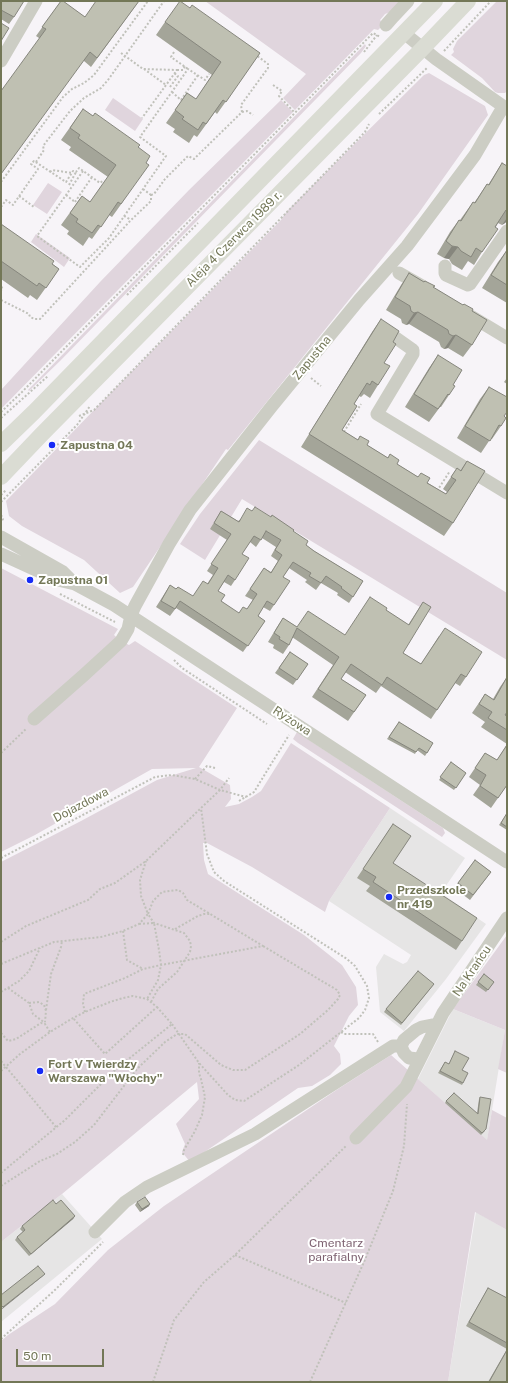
<!DOCTYPE html>
<html>
<head>
<meta charset="utf-8">
<style>
	body { margin:0 }
	#map { position:relative; width:508px; height:1383px; overflow:hidden; background:#f7f4f8; font-family:"Public Sans",sans-serif }
	canvas { display:block }
	.frame { position:absolute; inset:0; border:2px solid #737757; pointer-events:none }
	.scale { position:absolute; left:16px; top:1349px; width:88px; height:18px; box-sizing:border-box; border:2px solid #737757; border-top:0; padding-left:5px; font-size:12px; line-height:14px; white-space:nowrap; color:#737757; -webkit-text-stroke:3px #fff; paint-order:stroke }
</style>
</head>
<body>
<div id="map">
<canvas width="508" height="1383"></canvas>
<div class="frame"></div>
<div class="scale">50 m</div>
</div>
<script>
const c = document.querySelector('canvas').getContext('2d');
c.lineJoin = 'round';
function fillPath(path, color) { c.fillStyle = color; c.fill(path, 'evenodd'); }
const poly = rows => new Path2D(rows.map(r => 'M' + r).join(''));
function trace(path, color, width, dash) { c.strokeStyle = color; c.lineWidth = width; c.lineCap = dash ? 'butt' : 'round'; c.setLineDash(dash || []); c.stroke(path); }
function drawText(font, color, halo, rows, align = 'center') {
  c.font = font + ' "Public Sans",sans-serif'; c.lineWidth = 4; c.setLineDash([]); c.textBaseline = 'middle'; c.strokeStyle = halo; c.fillStyle = color; for (const [text, x, y, turn = 0] of rows) {
    c.save(); c.translate(x, y); c.rotate((+turn || 0) * Math.PI / 180); c.textAlign = isNaN(turn) ? turn : align; if (halo) c.strokeText(text, 0, 0); c.fillText(text, 0, 0); c.restore();
  }
}
fillPath(poly([
	[390,808,465,858,441,893,486,924,446,979,404,1031,380,1012,376,967,384,954,403,964,407,962,411,955,329,901],
	[453,1009,505,1030,487,1141,418,1079],
	[62,1194,102,1239,1,1322,1,1242],
	[476,1212,507,1230,507,1382,448,1382]
]), '#e6e5e5');
fillPath(poly([
	[205,1,402,1,390,12,385,14,380,20,384,24,378,30,374,29,295,110,283,98,306,74],
	[497,1,507,1,507,91,505,93,498,93,495,92,482,78,451,55,454,52,453,49,457,41],
	[365,44,366,46,361,53,60,361,29,391,28,390],
	[429,73,485,106,488,115,418,214,228,450,226,449,133,587,120,593,84,560,22,526,9,516,6,501,94,410,281,220,287,211,424,75],
	[113,98,143,119,135,131,105,110],
	[281,100,293,112,1,409,1,390,100,282,189,190],
	[48,183,62,192,47,214,33,205],
	[36,234,70,258,64,267,31,242],
	[259,440,507,593,507,660,242,499,205,560,180,544,200,514],
	[1,568,118,629,114,635,121,641,129,645,135,641,237,708,199,767,230,785,231,799,225,807,239,804,252,797,261,791,291,743,390,808,329,901,325,912,252,867,207,843,203,843,204,860,208,874,304,935,342,965,356,987,358,1005,349,1016,334,1046,340,1054,341,1064,330,1075,312,1086,298,1088,190,1162,182,1152,185,1144,176,1124,199,1099,197,1082,62,1194,1,1242,1,862,81,821,157,780,196,768,152,769,35,835,1,852],
	[297,732,443,828,445,833,442,837,298,743,293,739],
	[507,935,506,1021,507,1073,498,1069,505,1030,453,1009],
	[391,1055,487,1140,492,1110,507,1118,507,1230,475,1212,448,1382,1,1382,1,1341,8,1335,55,1304,108,1250,164,1206,338,1089]
]), '#e0d5dd');
trace(poly([
	[444,51,491,1],
	[174,52,171,57,188,69],
	[364,52,377,35],
	[121,53,143,69,177,70,142,118],
	[144,69,166,85],
	[177,70,183,70,185,66],
	[273,85,282,91,279,96,295,113],
	[170,87,178,76,174,73],
	[172,92,181,100,198,75],
	[242,112,247,111,253,115],
	[379,114,428,67],
	[36,162,44,150,43,146,70,111,84,98,101,88,108,80,164,1],
	[83,171,37,236,80,267,109,238,166,156,140,137,188,69,205,80,209,74],
	[50,172,52,170,72,173],
	[1,182,63,97,72,89,84,83,94,75,148,1],
	[69,185,76,172],
	[143,189,151,195],
	[66,195,75,202],
	[151,195,154,194,165,179,188,156,194,159,242,112,241,105,268,68,268,64,256,55],
	[19,196,34,207],
	[75,202,92,177],
	[1,207,6,200,13,205,38,169,31,164,34,161,66,182,73,171,76,172,79,168,100,183,104,180],
	[124,216,131,220],
	[1,287,3,288,1,290],
	[127,295,198,223],
	[1,300,29,314,30,317,35,319,40,319,131,220,151,201,151,195],
	[311,378,321,386],
	[1,412,22,392,373,33,380,37],
	[79,416,94,410,365,132,369,124],
	[1,418,48,376],
	[344,432,361,404],
	[437,491,450,471],
	[1,495,6,490],
	[1,502,77,425,90,406],
	[1,515,3,519,1,522],
	[60,594,115,622],
	[174,660,182,668,267,724],
	[1,753,26,729],
	[195,779,207,766,215,768],
	[239,801,254,792,289,735],
	[1,858,155,777,172,775,195,779,220,790,229,778],
	[139,924,154,923,159,950,161,965,158,980,147,999],
	[175,929,198,916,204,914,211,914],
	[123,931,127,960,143,969],
	[1,942,26,926,88,900,100,889,115,883,146,861,200,809],
	[1,964,54,942,101,937,123,931,139,924,148,914,154,923,184,933,190,941,191,946,190,952,177,972,158,989,151,1002],
	[8,988,29,1003,33,1014,45,1023],
	[1,992,19,981,29,971,40,948],
	[29,1003,39,1002,44,1005,46,1011,45,1022],
	[46,1010,51,974,61,947,62,941],
	[85,1012,83,1004,84,994,125,978,143,969,161,965,263,946,187,900,183,893,178,890,162,892,153,901,148,914,141,896,140,880,146,861],
	[172,1024,199,1063,228,1095,235,1100,244,1101,299,1065,359,1018,365,1010,369,998,367,986,355,966,347,959,224,881,214,872,207,854,201,808,220,790,246,797],
	[341,1032,344,1034,373,1034,378,1042],
	[1,1033,8,1041,16,1039,41,1023,45,1024,50,1032],
	[1,1061,56,1127],
	[1,1071,20,1054,50,1032,73,1018,85,1012,110,1002,123,998,133,996,147,999,157,1007,105,1054,73,1018],
	[183,1155,184,1150,195,1131,202,1115,205,1097,201,1079,199,1073,199,1063],
	[1,1173,65,1120,115,1070,172,1024,157,1007],
	[1,1186,40,1161,57,1154,75,1142,94,1125,137,1069,165,1042,177,1034,185,1034,221,1065,233,1070,245,1070,300,1034,328,1010,338,999,340,995,337,990,263,946],
	[235,1255,346,1303],
	[1,1339,56,1289,103,1242],
	[153,1382,174,1320,204,1282,235,1255,347,1145],
	[310,1382,364,1262,393,1191,404,1146,407,1104]
]), '#c0c1ba', 2, [2, 2]);
trace(poly([
	[386,25,393,17,408,1],
	[404,33,436,59,507,109],
	[1,61,36,1],
	[445,266,445,273,446,275,468,285,470,284,507,231],
	[399,273,422,286],
	[469,315,507,338],
	[396,338,413,350,413,354,377,414,507,493],
	[1,537,63,572,73,582],
	[1,554,58,580,75,584,114,605,507,862],
	[34,719,84,675,121,641,128,629,131,615,135,606,169,544,190,510,272,406,359,300,407,246,475,155,503,107],
	[401,1046,404,1040,416,1030,422,1027,437,1024],
	[401,1046,404,1053,409,1058,418,1059,421,1057],
	[356,1138,406,1087,443,1013,507,918],
	[95,1232,125,1202,147,1187,255,1134,393,1046,401,1046]
]), '#cccdc4', 13);
trace(poly([
	[1,444,34,412,435,1],
	[1,477,42,434,423,48,468,1]
]), '#dadcd3', 16);
fillPath(poly([
	[1,1,14,17,9,24,1,19],
	[61,1,85,17,139,1,91,67,84,61,39,38,36,36],
	[190,7,260,53,217,114,215,112,197,137,194,135,189,143,173,132,175,129,166,123,187,93,196,99,212,75,156,35,165,22],
	[83,109,138,147,146,163,122,203,112,217,109,215,92,239,89,237,83,246,67,234,69,231,61,225,82,196,90,202,108,177,69,150,71,147,61,140],
	[502,163,507,166,507,221,505,223,502,225,498,223,482,252,474,265,468,261,462,270,452,264,449,259,444,258,437,254,450,232,459,220,460,220,473,202,474,203,487,184,488,185],
	[1,224,59,269,37,300,30,295,28,298,1,279],
	[507,250,507,303,482,288,498,262],
	[409,273,472,311,472,345,463,357,448,348,444,349,441,347,439,342,409,324,406,325,402,323,401,319,386,310,401,285],
	[381,319,393,342,384,363,378,385,370,398,364,394,361,397,359,396,354,404,342,430,358,440,360,436,367,445,388,458,390,454,397,464,446,494,447,492,443,489,457,468,460,471,467,461,453,523,444,536,301,447,372,332],
	[438,355,453,385,449,395,441,407,440,407,429,422,405,407,429,368],
	[507,378,507,384,504,382],
	[489,387,504,416,501,426,492,439,491,438,481,453,457,438,480,399],
	[221,511,238,521,252,511,293,531,306,545,314,551,363,581,349,603,337,595,338,593,321,583,316,590,305,582,307,580,289,568,283,577,274,605,270,611,263,607,258,616,265,621,243,652,176,608,170,616,156,607,170,585,176,589,193,596,207,584,213,575,207,571,227,540,210,529],
	[262,538,276,547,271,556,278,561,271,572,264,568,245,596,253,600,247,609,238,613,221,601,218,591,224,582,231,586,235,580,242,554,250,542,256,547],
	[423,602,403,653,421,664,439,636,466,677,460,686,455,683,431,719,381,686,376,693,345,672,341,679,366,695,348,721,312,697,333,665,292,637,289,645,283,654,273,648,274,645,268,642,277,627,283,618,297,627,345,635,386,610,408,625],
	[290,652,308,664,293,685,275,673],
	[507,677,505,715,507,716,507,744,481,727,485,722,472,713,485,694,493,699,500,687],
	[399,722,433,743,425,756,417,750,415,754,387,739],
	[507,744,507,785,491,808,473,795,480,785,469,777,485,753,497,760],
	[451,762,466,773,454,790,439,780],
	[507,813,507,830,499,825],
	[393,824,393,863,462,941,456,950,366,891,370,886,357,878],
	[475,860,491,872,470,900,454,888],
	[484,974,494,982,486,992,476,985],
	[434,984,401,1025,384,1012,386,1009],
	[455,1051,462,1070,463,1083,462,1085,438,1073,445,1062,449,1064],
	[480,1097,485,1131,481,1135,445,1103,446,1101,477,1113,479,1099],
	[137,1202,149,1206,140,1212,135,1205],
	[56,1204,75,1216,73,1219,29,1256,15,1240,17,1237,23,1232,20,1229,22,1226],
	[488,1288,507,1298,507,1382,488,1382,507,1349,466,1326]
]), '#a4a599');
fillPath(poly([
	[507,218,507,221,505,223,502,225],
	[452,246,458,247,449,259,444,258],
	[418,312,409,324,406,325,414,313],
	[456,335,448,348,444,349,453,336],
	[150,1204,149,1206,140,1212,142,1209],
	[75,1216,73,1219,29,1256,31,1254],
	[45,1274,43,1276,1,1310,3,1307]
]), '#86867d');
const building = poly([
	[1,1,24,1,14,17,1,10,1,1],
	[61,1,63,1,85,17,96,1,139,1,97,58,90,52,1,174,1,91,46,29,42,27,61,1],
	[180,1,190,8,192,5,260,53,226,102,223,100,206,124,203,122,198,130,182,119,184,117,175,110,187,93,196,99,221,62,165,22,180,1],
	[1,23,9,28,1,41,1,23],
	[83,109,93,116,95,113,116,128,140,145,138,147,150,156,146,163,149,165,121,204,118,202,101,227,98,225,92,233,76,222,78,219,70,213,82,196,90,202,116,165,78,138,80,135,70,128,83,109],
	[502,163,507,166,507,211,506,210,495,227,498,229,482,252,476,248,471,257,461,251,458,247,452,246,446,241,459,220,461,221,473,202,475,203,487,184,489,185,502,163],
	[1,224,54,261,52,264,59,269,46,288,39,283,37,286,1,261,1,224],
	[507,250,507,285,491,275,507,250],
	[409,273,424,282,425,281,435,286,433,287,463,305,464,304,473,309,472,311,487,320,472,345,456,335,453,336,449,334,448,330,418,312,414,313,411,311,410,306,395,297,409,273],
	[381,319,399,331,393,342,396,344,384,363,390,366,378,385,372,381,370,385,367,383,354,404,357,406,342,430,358,440,360,436,369,441,367,445,388,458,390,454,399,460,397,464,418,477,421,473,430,478,427,483,446,494,456,480,451,477,457,468,461,471,467,461,485,471,453,523,309,434,381,319],
	[438,355,462,370,453,385,455,386,449,395,448,394,438,409,414,394,438,355],
	[489,387,507,397,507,412,504,416,506,418,501,426,499,425,490,441,465,426,489,387],
	[255,507,271,517,272,515,294,530,293,531,308,541,306,545,314,551,363,581,353,597,341,588,342,587,326,576,321,583,309,576,311,573,293,562,283,577,290,581,274,605,267,601,258,616,265,621,248,646,180,601,175,609,161,601,170,585,176,589,178,587,193,596,203,581,208,584,218,568,211,564,231,534,214,523,221,511,239,522,247,508,252,511,255,507],
	[266,531,281,540,275,550,282,555,271,573,264,568,250,589,257,594,247,609,243,607,239,613,221,601,225,595,218,591,228,575,235,580,249,558,242,554,254,536,261,540,266,531],
	[370,597,387,608,386,610,409,625,423,602,431,607,403,653,421,664,445,628,482,652,466,677,461,674,437,710,387,677,382,685,351,664,341,679,366,695,354,712,318,689,339,657,297,628,289,645,279,639,280,637,274,633,283,618,297,627,308,611,345,635,370,597],
	[290,652,308,664,297,680,279,668,290,652],
	[507,677,507,712,505,715,507,716,507,730,488,718,492,712,479,704,485,694,494,700,507,677],
	[399,722,433,743,427,753,419,748,416,752,389,737,399,722],
	[507,745,507,785,498,798,480,786,486,775,475,768,485,753,497,760,507,745],
	[451,762,466,773,456,788,440,777,451,762],
	[507,813,507,827,501,823,507,813],
	[393,824,411,836,393,863,477,918,462,941,373,882,376,877,363,869,393,824],
	[475,860,491,872,473,895,458,883,475,860],
	[418,971,434,984,402,1023,386,1009,418,971],
	[484,974,494,982,488,990,478,982,484,974],
	[455,1051,469,1058,462,1070,468,1073,463,1083,440,1071,445,1062,449,1064,455,1051],
	[454,1093,478,1114,480,1097,491,1099,486,1129,482,1133,446,1101,454,1093],
	[145,1197,150,1204,142,1209,137,1202,145,1197],
	[53,1200,56,1204,61,1200,75,1216,31,1254,17,1237,25,1230,22,1226,53,1200],
	[38,1266,45,1274,3,1307,1,1305,1,1295,38,1266],
	[488,1288,507,1298,507,1343,469,1322,488,1288],
	[507,1350,507,1382,489,1382,507,1350]
]);
fillPath(building, '#bfc0b2');
trace(building, '#86867d', 1);
for (const [x, y, r, color] of [
	[52,445,4,"#162af6"],
	[30,580,4,"#162af6"],
	[389,897,4,"#162af6"],
	[40,1071,4,"#162af6"]
]) { const dot = new Path2D(); dot.arc(x, y, r, 0, 2 * Math.PI); c.fillStyle = color; c.fill(dot); trace(dot, '#fff', 1.5); }
drawText('12px', '#737757', '#fff', [
	["Aleja 4 Czerwca 1989 r.",234,239,-45],
	["Zapustna",312,358,-51],
	["Ryżowa",292,721,33],
	["Dojazdowa",81,805,-28],
	["Na Krańcu",472,971,-56]
]);
drawText('bold 12px', '#737757', '#fff', [
	["Zapustna 04",60,445],
	["Zapustna 01",38,580],
	["Przedszkole",397,890],
	["nr 419",397,904],
	["Fort V Twierdzy",48,1064],
	["Warszawa \"Włochy\"",48,1078]
], 'left');
drawText('12px', '#7f6372', '#fff', [
	["Cmentarz",336,1243],
	["parafialny",336,1257]
]);
</script>
</body>
</html>
